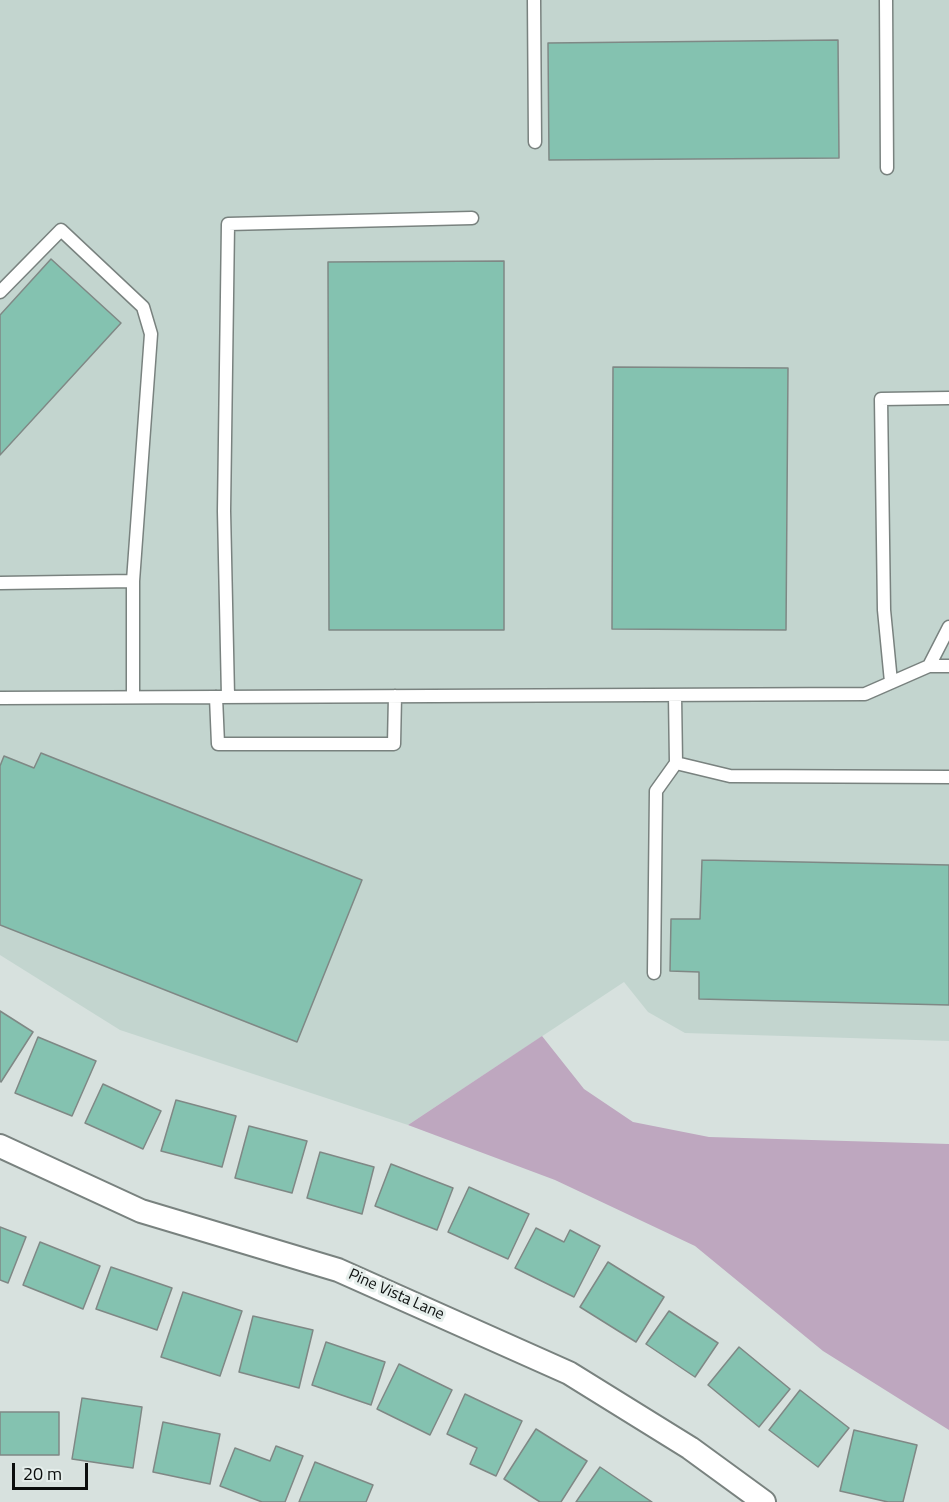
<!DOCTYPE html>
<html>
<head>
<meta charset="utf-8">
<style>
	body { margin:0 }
	#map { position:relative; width:949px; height:1502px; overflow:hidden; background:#d7e1de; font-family:"Titillium Web",sans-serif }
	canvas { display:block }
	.scale { position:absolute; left:12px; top:1463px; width:76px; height:27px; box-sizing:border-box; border:3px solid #0b0e0d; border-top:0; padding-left:8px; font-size:18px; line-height:21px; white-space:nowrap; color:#0b0e0d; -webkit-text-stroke:4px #e5eeeb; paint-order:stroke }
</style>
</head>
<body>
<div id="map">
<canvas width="949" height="1502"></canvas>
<div class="scale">20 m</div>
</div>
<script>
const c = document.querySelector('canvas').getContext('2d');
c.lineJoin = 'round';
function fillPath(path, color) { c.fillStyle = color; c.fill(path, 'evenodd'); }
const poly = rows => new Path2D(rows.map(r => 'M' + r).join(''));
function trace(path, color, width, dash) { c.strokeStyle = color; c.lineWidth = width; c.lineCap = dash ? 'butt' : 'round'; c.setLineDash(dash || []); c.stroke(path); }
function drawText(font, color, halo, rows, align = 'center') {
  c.font = font + ' "Titillium Web",sans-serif'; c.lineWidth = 6; c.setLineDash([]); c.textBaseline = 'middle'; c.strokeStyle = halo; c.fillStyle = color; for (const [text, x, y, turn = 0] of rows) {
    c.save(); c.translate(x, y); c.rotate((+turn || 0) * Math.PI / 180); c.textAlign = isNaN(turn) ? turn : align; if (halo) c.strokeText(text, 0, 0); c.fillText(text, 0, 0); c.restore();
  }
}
fillPath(poly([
	[0,0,949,0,949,1041,685,1033,648,1012,624,982,408,1125,120,1030,0,955]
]), '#c3d5cf');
fillPath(poly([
	[542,1036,584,1089,633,1122,709,1137,949,1144,949,1430,823,1351,695,1246,555,1180,408,1125]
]), '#bea7bf');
const building = poly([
	[838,40,839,158,549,160,548,43,838,40],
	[51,259,121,323,0,455,0,315,51,259],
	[504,261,504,630,329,630,328,262,504,261],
	[613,367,788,368,786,630,612,629,613,367],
	[41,753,362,880,297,1042,0,925,0,766,4,756,34,768,41,753],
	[702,860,949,865,949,1005,699,999,699,972,670,971,671,919,700,919,702,860],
	[0,1011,33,1032,1,1082,0,1081,0,1011],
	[38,1037,96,1061,72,1116,15,1093,38,1037],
	[103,1084,161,1111,143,1149,85,1123,103,1084],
	[176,1100,236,1116,222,1167,161,1151,176,1100],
	[249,1126,307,1141,292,1193,235,1178,249,1126],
	[320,1152,374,1167,362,1214,307,1198,320,1152],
	[391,1164,453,1188,437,1230,375,1206,391,1164],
	[469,1187,529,1214,508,1259,448,1232,469,1187],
	[0,1227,26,1237,8,1283,0,1280,0,1227],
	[536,1228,564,1242,570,1230,600,1246,574,1297,515,1268,536,1228],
	[40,1242,100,1266,83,1309,23,1285,40,1242],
	[608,1262,664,1297,636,1342,580,1307,608,1262],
	[111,1267,172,1288,157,1330,96,1309,111,1267],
	[183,1292,242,1311,220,1376,161,1357,183,1292],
	[669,1311,718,1343,695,1377,646,1344,669,1311],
	[253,1316,313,1330,299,1388,239,1372,253,1316],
	[326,1342,385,1362,371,1405,312,1385,326,1342],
	[739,1347,790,1389,759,1427,708,1385,739,1347],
	[399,1364,452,1390,430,1435,377,1409,399,1364],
	[800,1390,849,1428,818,1467,769,1430,800,1390],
	[465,1394,522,1421,496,1476,470,1464,477,1448,447,1434,465,1394],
	[82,1398,142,1407,133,1468,72,1459,82,1398],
	[0,1412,59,1412,59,1455,0,1455,0,1412],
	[163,1422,220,1434,210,1484,153,1472,163,1422],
	[536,1429,587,1461,561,1502,540,1502,504,1479,536,1429],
	[854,1430,917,1445,903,1502,888,1502,840,1491,854,1430],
	[276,1446,303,1456,285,1502,262,1502,220,1486,235,1448,270,1461,276,1446],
	[315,1462,373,1485,366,1502,299,1502,315,1462],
	[600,1467,652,1502,576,1502,600,1467]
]);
fillPath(building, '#84c2b0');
trace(building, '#7f8885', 1.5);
const service = poly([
	[534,0,535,142],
	[886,0,887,168],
	[0,292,61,230,143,307,151,334,133,581],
	[0,583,133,581,133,697],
	[929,666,949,666],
	[891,682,884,610,881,399,949,398],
	[228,696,224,511,228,224,472,218],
	[216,697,218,744,394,744,395,696],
	[0,698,865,694,929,666,949,627],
	[676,763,730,776,949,777],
	[654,973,656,791,676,763,675,695]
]);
const minor = poly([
	[0,1146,141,1211,338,1270,569,1373,690,1448,764,1502]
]);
trace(service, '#79827f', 15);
trace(minor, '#79827f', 26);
trace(service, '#fff', 12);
trace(minor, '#fff', 22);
drawText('16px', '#0b0e0d', '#e5eeeb', [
	["Pine Vista Lane",396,1295,24]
]);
</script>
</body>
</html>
